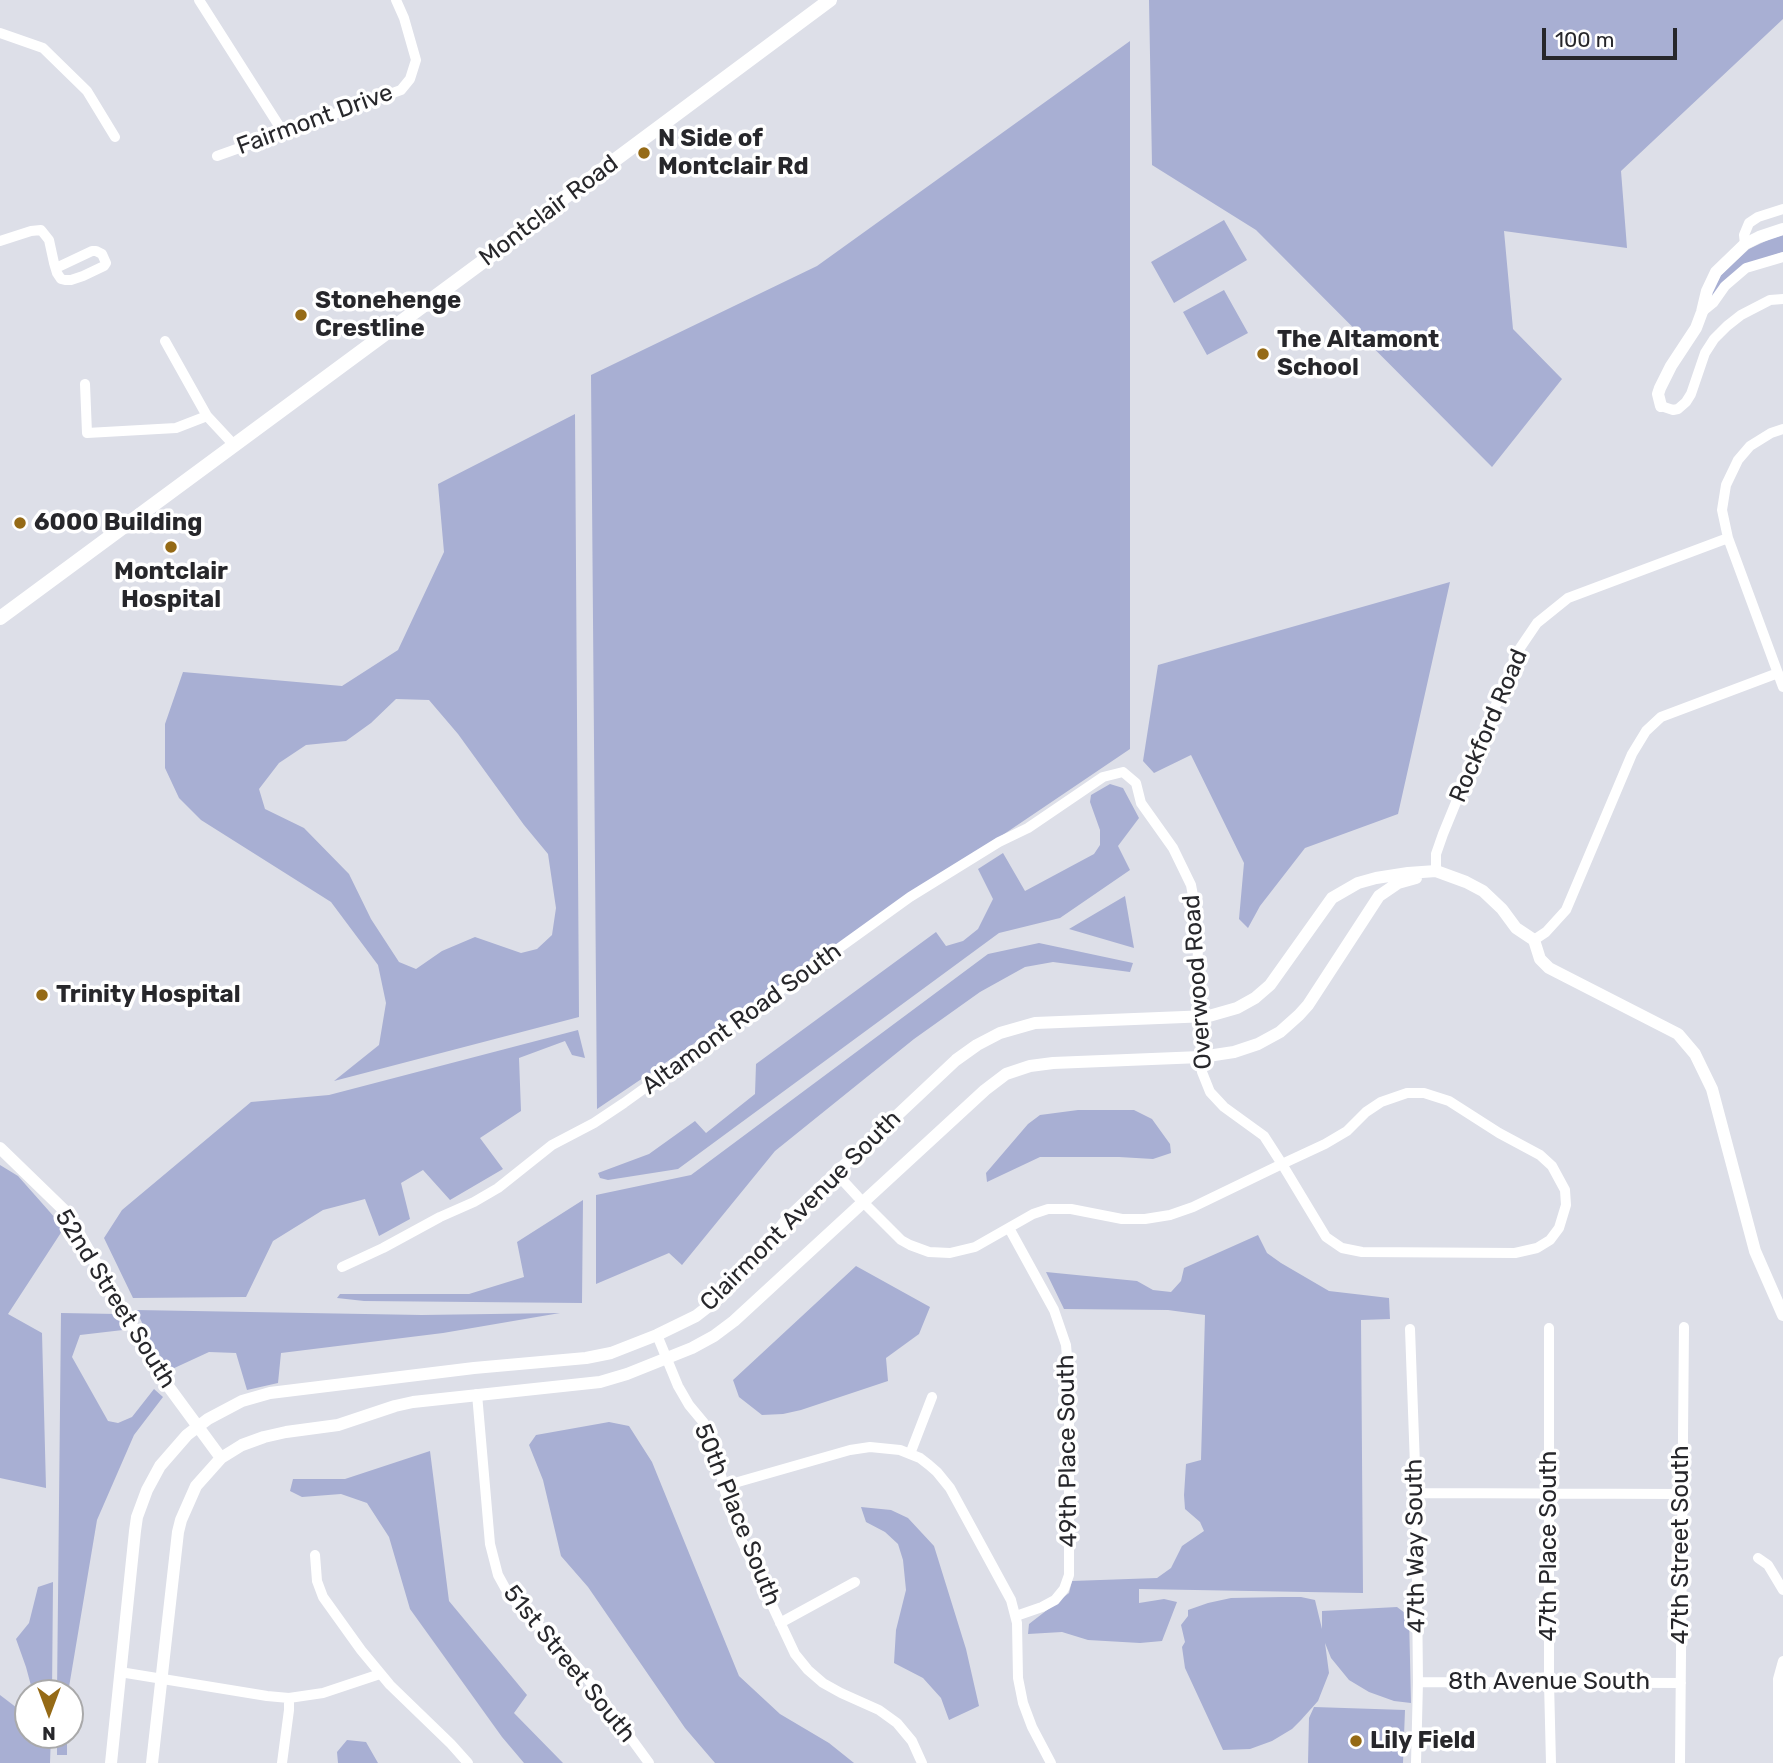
<!DOCTYPE html>
<html>
<head>
<meta charset="utf-8">
<style>
	body { margin:0 }
	#map { position:relative; width:1783px; height:1763px; overflow:hidden; background:#dddfe8; font-family:Rubik,sans-serif }
	canvas { display:block }
	.north { position:absolute; left:14px; top:1679px; width:70px; height:70px; box-sizing:border-box; background:#fff; border:2px solid #a9a9aa; border-radius:50%; rotate:180deg; font-size:19px; font-weight:700; line-height:28px; text-align:center; color:#27272b }
	.north::after { content:''; display:block; margin:auto; width:24px; height:32px; background:#956a16; clip-path:polygon(50% 0,100% 100%,50% 72%,0 100%) }
	.scale { position:absolute; left:1542px; top:28px; width:135px; height:32px; box-sizing:border-box; border:4px solid #27272b; border-top:0; padding-left:9px; font-size:21px; line-height:24px; white-space:nowrap; color:#27272b; -webkit-text-stroke:5px #fff; paint-order:stroke }
</style>
</head>
<body>
<div id="map">
<canvas width="1783" height="1763"></canvas>
<div class="north">N</div>
<div class="scale">100 m</div>
</div>
<script>
const c = document.querySelector('canvas').getContext('2d');
c.lineJoin = 'round';
function fillPath(path, color) { c.fillStyle = color; c.fill(path, 'evenodd'); }
const poly = rows => new Path2D(rows.map(r => 'M' + r).join(''));
function trace(path, color, width, dash) { c.strokeStyle = color; c.lineWidth = width; c.lineCap = dash ? 'butt' : 'round'; c.setLineDash(dash || []); c.stroke(path); }
function drawText(font, color, halo, rows, align = 'center') {
  c.font = font + ' Rubik,sans-serif'; c.lineWidth = 7; c.setLineDash([]); c.textBaseline = 'middle'; c.strokeStyle = halo; c.fillStyle = color; for (const [text, x, y, turn = 0] of rows) {
    c.save(); c.translate(x, y); c.rotate((+turn || 0) * Math.PI / 180); c.textAlign = isNaN(turn) ? turn : align; if (halo) c.strokeText(text, 0, 0); c.fillText(text, 0, 0); c.restore();
  }
}
fillPath(poly([
	[1149,0,1783,0,1783,19,1621,171,1627,248,1504,231,1513,329,1562,379,1492,467,1256,230,1152,165],
	[1130,41,1130,749,597,1109,591,375,817,266],
	[1224,220,1247,260,1174,303,1151,262],
	[1783,235,1783,252,1759,260,1712,299,1709,297,1721,275,1749,249,1770,239],
	[1224,290,1248,333,1207,355,1183,312],
	[575,414,579,1017,334,1081,379,1045,386,1003,378,965,331,902,201,820,179,798,165,768,165,724,183,672,342,686,398,650,444,552,438,484],
	[396,699,429,700,458,734,524,825,548,854,556,908,552,935,537,949,521,953,475,937,442,951,416,969,399,962,371,919,349,874,304,828,265,809,259,789,279,763,306,745,346,741,371,723],
	[1450,582,1398,814,1305,848,1260,906,1248,928,1239,919,1244,863,1191,755,1154,773,1143,761,1158,665],
	[1110,784,1123,788,1139,818,1118,846,1130,870,1060,918,999,933,678,1169,608,1180,600,1178,598,1173,649,1154,695,1121,706,1133,755,1094,756,1064,936,932,946,946,963,941,978,929,993,899,978,869,1003,853,1025,891,1094,854,1100,845,1100,830,1090,802,1091,795],
	[1125,896,1134,948,1069,929],
	[1039,943,1133,963,1130,972,1053,962,1025,967,980,992,914,1039,775,1151,682,1265,669,1253,596,1284,596,1195,691,1175,988,954],
	[578,1030,585,1058,572,1055,565,1041,519,1058,521,1111,480,1138,503,1169,450,1200,423,1170,401,1183,410,1219,379,1236,365,1199,323,1210,273,1241,246,1297,133,1298,104,1238,122,1210,251,1102,329,1095],
	[1078,1110,1134,1110,1152,1119,1170,1144,1171,1153,1153,1159,1119,1157,1040,1157,987,1182,986,1173,1028,1124,1040,1115],
	[0,1165,18,1176,64,1228,8,1314,42,1333,46,1488,0,1478],
	[583,1200,582,1303,364,1301,337,1298,340,1294,469,1294,524,1277,517,1242],
	[1258,1235,1267,1253,1281,1263,1329,1291,1389,1298,1390,1319,1361,1320,1363,1593,1139,1589,1139,1603,1164,1599,1177,1602,1162,1641,1140,1643,1088,1640,1062,1632,1028,1634,1029,1624,1069,1593,1072,1581,1157,1578,1171,1568,1182,1546,1204,1531,1200,1522,1185,1509,1184,1495,1186,1464,1201,1460,1205,1315,1168,1310,1064,1309,1046,1272,1137,1281,1153,1290,1171,1292,1181,1281,1184,1268],
	[856,1266,930,1307,919,1334,886,1358,888,1381,801,1410,783,1414,762,1415,739,1397,733,1380],
	[136,1310,422,1315,560,1313,443,1333,281,1353,278,1383,247,1390,236,1353,209,1352,170,1370,152,1344],
	[61,1313,117,1314,123,1330,80,1335,72,1357,108,1421,118,1423,132,1417,154,1389,163,1397,134,1435,97,1520,68,1693,57,1693],
	[609,1422,629,1426,652,1462,739,1676,780,1714,829,1743,854,1763,715,1763,685,1728,588,1587,561,1556,543,1480,529,1445,536,1435],
	[430,1451,449,1601,527,1695,514,1713,563,1763,524,1763,502,1737,410,1609,389,1537,367,1503,341,1494,302,1497,290,1491,293,1479,345,1479],
	[861,1507,891,1510,908,1518,934,1546,966,1649,979,1706,949,1720,941,1698,923,1678,894,1663,896,1630,906,1590,903,1560,898,1544,885,1532,866,1522],
	[53,1582,52,1693,33,1693,26,1667,16,1639,29,1623,38,1587],
	[1282,1597,1301,1597,1315,1600,1322,1629,1322,1611,1397,1607,1409,1616,1411,1703,1394,1701,1369,1692,1349,1680,1331,1658,1325,1643,1329,1673,1318,1701,1301,1720,1292,1729,1272,1741,1250,1749,1223,1750,1185,1668,1182,1647,1185,1642,1181,1625,1188,1616,1188,1610,1208,1603,1231,1598],
	[0,1695,21,1711,28,1711,28,1735,51,1735,50,1763,0,1763],
	[1314,1707,1405,1710,1403,1763,1308,1763,1309,1718],
	[57,1735,67,1735,67,1755,57,1755],
	[347,1740,366,1742,378,1763,338,1763,337,1752]
]), '#a8afd3');
trace(poly([
	[199,0,283,132],
	[0,33,43,48,87,91,115,137],
	[217,156,401,90,410,79,416,60,404,18,396,0],
	[0,241,31,231,41,230,49,240,54,263,57,273,61,279,65,280,71,280,83,276,104,266,106,263,102,254,96,251,92,251,56,268],
	[1745,244,1744,235,1749,223,1758,217,1783,209],
	[1702,312,1713,303,1725,286,1746,268,1783,257],
	[165,341,207,416],
	[85,384,87,433,176,428,207,416,234,445],
	[1661,406,1673,410,1678,409,1686,402,1691,394,1705,353,1714,339,1727,326,1741,315,1770,300,1783,299],
	[1783,429,1771,433,1750,446,1738,460,1726,485,1722,510,1728,538,1783,687],
	[1436,871,1436,854,1443,834,1518,651,1537,623,1568,598,1728,538],
	[1534,940,1546,932,1566,910,1632,754,1646,731,1661,717,1778,673],
	[1407,1093,1424,1093,1449,1101,1499,1133,1540,1155,1552,1166,1565,1190,1566,1205,1559,1228,1550,1240,1537,1248,1515,1253,1362,1252,1342,1248,1326,1237,1282,1164,1325,1144,1347,1131,1366,1112,1381,1102,1407,1093],
	[1009,1228,1054,1310,1066,1345,1069,1380,1069,1575,1064,1589,1055,1600,1042,1607,1016,1616],
	[342,1267,383,1248,440,1217,474,1202,498,1188,552,1145,594,1123,624,1103,910,897,999,842,1028,828,1103,777,1123,772,1136,783,1141,803,1173,848,1191,885,1197,917,1199,1016,1202,1072,1210,1092,1224,1107,1264,1136,1282,1164,1193,1207,1170,1215,1145,1219,1122,1219,1071,1209,1048,1209,1033,1214,975,1247,950,1253,929,1252,910,1245,901,1240,858,1197,835,1172],
	[1549,1328,1549,1682,1551,1763],
	[1410,1329,1416,1493,1418,1682,1416,1763],
	[657,1335,678,1386,689,1405,704,1423,711,1436,729,1507,739,1535,795,1654,808,1670,823,1683,841,1693,879,1710,897,1723,912,1741,922,1763],
	[477,1394,490,1544,498,1575,509,1595,517,1604,561,1648,587,1678,649,1763],
	[910,1454,932,1397],
	[724,1486,850,1450,870,1447,900,1450,920,1458,929,1465,937,1472,950,1488,1011,1600,1017,1623,1018,1678,1023,1703,1032,1727,1051,1763],
	[1416,1493,1681,1494],
	[315,1555,317,1581,323,1597,361,1650,390,1685,451,1744,468,1763],
	[1758,1558,1768,1565,1783,1590],
	[780,1623,855,1582],
	[120,1672,267,1696,289,1698,323,1693,380,1674],
	[1418,1682,1681,1683],
	[282,1763,289,1710,289,1698],
	[1680,1763,1684,1327],
	[1778,1763,1778,1679,1783,1661]
]), '#fff', 10);
trace(poly([
	[1661,406,1658,394,1660,388,1671,366,1696,328,1702,312,1707,291,1716,272,1745,244,1759,237,1783,229],
	[0,1148,67,1213,160,1375,221,1458],
	[111,1763,135,1531,137,1517,147,1490,160,1466,187,1435,208,1419,242,1401,270,1393,474,1368,586,1358,611,1353,657,1335,696,1316,723,1295,753,1263,788,1218,956,1060,977,1045,1000,1033,1035,1023,1209,1016,1237,1008,1255,998,1270,985,1332,898,1358,883,1376,878,1408,873,1436,871,1466,882,1483,891,1502,909,1516,928,1534,940,1540,959,1549,968,1678,1034,1695,1054,1712,1089,1755,1251,1783,1315],
	[152,1763,178,1532,181,1520,196,1486,221,1458,242,1445,264,1437,286,1432,338,1425,395,1406,413,1402,600,1382,627,1374,692,1348,714,1336,734,1321,985,1090,1006,1074,1030,1066,1053,1063,1201,1057,1234,1052,1258,1044,1280,1032,1299,1015,1308,1005,1379,896,1398,883,1416,878]
]), '#fff', 12);
trace(poly([
	[0,618,527,229,537,218,830,0]
]), '#fff', 14);
for (const [x, y, r, color] of [
	[644,153,7,"#956a16"],
	[301,315,7,"#956a16"],
	[1263,354,7,"#956a16"],
	[20,523,7,"#956a16"],
	[171,547,7,"#956a16"],
	[42,995,7,"#956a16"],
	[1356,1741,7,"#956a16"]
]) { const dot = new Path2D(); dot.arc(x, y, r, 0, 2 * Math.PI); c.fillStyle = color; c.fill(dot); trace(dot, '#fff', 2.5); }
drawText('24px', '#27272b', '#fff', [
	["Fairmont Drive",315,120,-20],
	["Montclair Road",549,211,-37],
	["Rockford Road",1489,726,-67],
	["Overwood Road",1198,982,-94],
	["Altamont Road South",742,1019,-36],
	["Clairmont Avenue South",801,1211,-45],
	["52nd Street South",115,1299,58],
	["49th Place South",1068,1451,-91],
	["50th Place South",737,1515,68],
	["47th Street South",1681,1545,-90],
	["47th Way South",1416,1546,-91],
	["47th Place South",1549,1546,-90],
	["51st Street South",569,1664,51],
	["8th Avenue South",1549,1682]
]);
drawText('bold 24px', '#27272b', '#fff', [
	["N Side of",658,139],
	["Montclair Rd",658,167],
	["Stonehenge",315,301],
	["Crestline",315,329],
	["The Altamont",1277,340],
	["School",1277,368],
	["6000 Building",34,523],
	["Montclair",171,572,"center"],
	["Hospital",171,600,"center"],
	["Trinity Hospital",56,995],
	["Lily Field",1370,1741]
], 'left');
</script>
</body>
</html>
